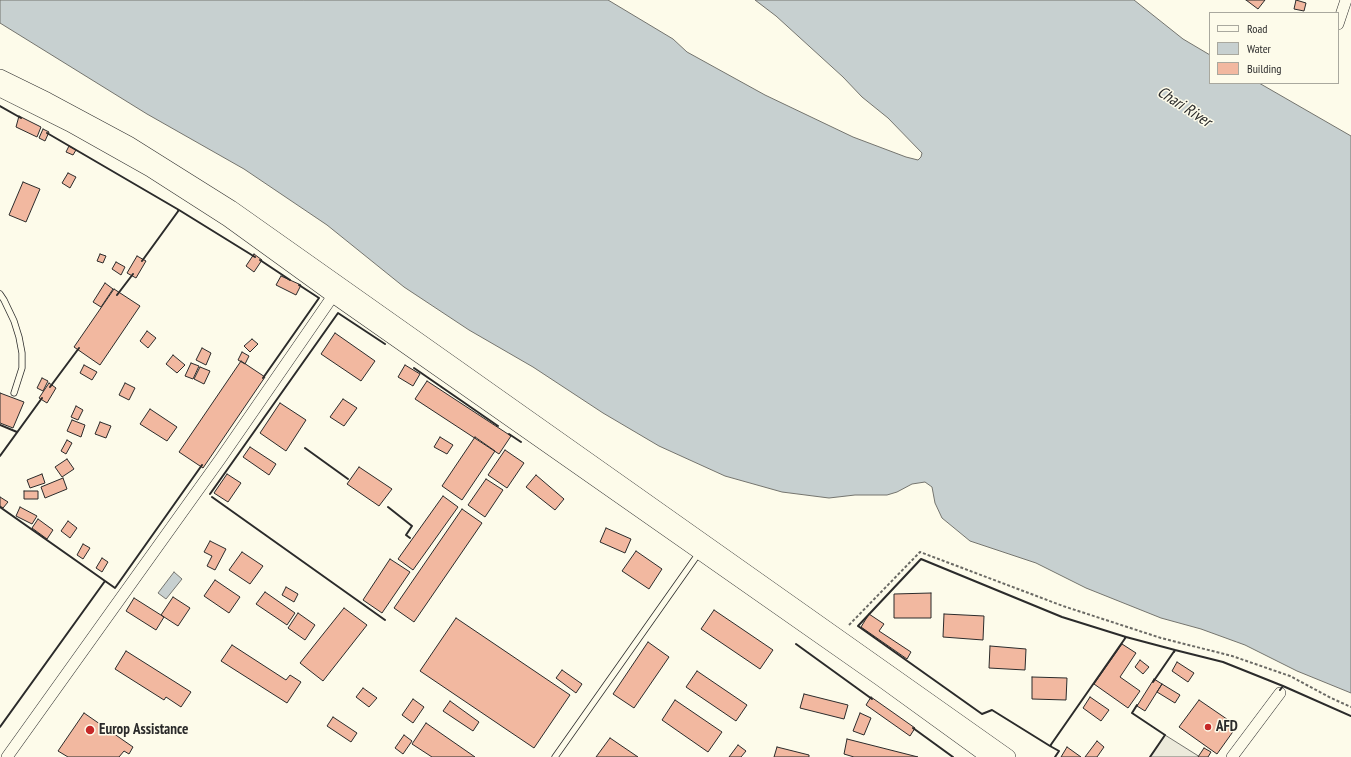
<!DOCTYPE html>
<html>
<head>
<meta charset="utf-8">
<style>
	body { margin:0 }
	#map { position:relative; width:1351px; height:757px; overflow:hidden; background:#fdfbea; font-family:"PT Sans Narrow",sans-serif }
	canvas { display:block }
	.legend { position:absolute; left:1209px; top:12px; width:130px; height:72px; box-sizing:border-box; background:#fdfbea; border:1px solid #a9a89e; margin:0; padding:5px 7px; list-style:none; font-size:12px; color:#2b2b2b }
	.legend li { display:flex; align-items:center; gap:8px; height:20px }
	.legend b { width:20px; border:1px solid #a9a89e }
</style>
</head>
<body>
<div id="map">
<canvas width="1351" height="757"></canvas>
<ul class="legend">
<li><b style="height:5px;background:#fdfbea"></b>Road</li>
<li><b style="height:11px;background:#c7d0d0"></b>Water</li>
<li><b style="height:11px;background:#f2b8a0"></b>Building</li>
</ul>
</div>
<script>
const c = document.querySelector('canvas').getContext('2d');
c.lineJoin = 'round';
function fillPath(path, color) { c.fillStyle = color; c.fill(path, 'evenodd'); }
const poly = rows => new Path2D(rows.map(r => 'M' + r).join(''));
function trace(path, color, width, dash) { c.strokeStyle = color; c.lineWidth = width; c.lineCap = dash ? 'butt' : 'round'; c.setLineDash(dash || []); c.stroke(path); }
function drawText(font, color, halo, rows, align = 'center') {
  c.font = font + ' "PT Sans Narrow",sans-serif'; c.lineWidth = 3; c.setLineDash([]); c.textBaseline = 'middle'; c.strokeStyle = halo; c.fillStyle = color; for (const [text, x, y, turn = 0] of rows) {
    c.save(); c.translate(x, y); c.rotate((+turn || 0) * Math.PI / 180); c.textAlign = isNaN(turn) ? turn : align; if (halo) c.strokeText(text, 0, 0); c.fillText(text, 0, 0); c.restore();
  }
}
const parking = poly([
	[1165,735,1200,757,1150,757,1165,735]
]);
fillPath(parking, '#eceadb');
trace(parking, '#74746e', 1);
const water = poly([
	[0,0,608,0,673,39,687,52,765,95,853,137,906,157,918,160,921,157,922,153,888,118,862,97,843,77,776,16,755,0,1134,0,1183,39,1210,55,1210,83,1259,83,1351,136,1351,693,1297,671,1245,645,1201,629,1161,618,1086,588,1036,563,970,541,942,518,935,503,932,487,925,482,912,484,897,492,887,495,855,495,829,498,782,492,725,476,659,446,603,413,533,367,469,330,404,287,327,225,244,169,147,114,0,23,0,0],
	[174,572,182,579,166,599,158,593,174,572]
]);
fillPath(water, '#c7d0d0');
trace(water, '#74746e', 1);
const building = poly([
	[1246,0,1265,0,1258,9,1246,0],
	[1296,0,1306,3,1304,11,1294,9,1296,0],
	[19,116,41,127,37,137,16,127,19,116],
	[43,129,49,132,45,141,39,138,43,129],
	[69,146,76,150,73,155,66,152,69,146],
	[68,173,76,177,70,188,62,183,68,173],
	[23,182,40,189,26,222,9,215,23,182],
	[100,254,106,256,103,263,97,261,100,254],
	[254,254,262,260,254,272,246,266,254,254],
	[137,256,146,261,136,278,127,273,137,256],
	[116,262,125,267,121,275,112,269,116,262],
	[281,276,301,285,296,295,276,285,281,276],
	[105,283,113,289,101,307,93,302,105,283],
	[114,289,140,306,100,365,74,347,114,289],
	[147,331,156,338,148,348,140,341,147,331],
	[335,333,375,361,361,381,321,354,335,333],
	[252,339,258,344,250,352,244,346,252,339],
	[202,348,211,353,206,365,196,360,202,348],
	[242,352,249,356,245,364,238,360,242,352],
	[173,355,185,365,177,373,166,364,173,355],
	[241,361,265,377,203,468,179,452,241,361],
	[191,363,199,366,193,379,185,376,191,363],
	[84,365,97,372,92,380,80,373,84,365],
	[405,365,420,374,413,386,398,377,405,365],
	[200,367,210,371,204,384,194,379,200,367],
	[42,378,48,381,43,391,37,388,42,378],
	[427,381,511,436,499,454,415,399,427,381],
	[49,383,56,388,47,403,39,398,49,383],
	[125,383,135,388,129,400,119,395,125,383],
	[0,393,24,402,13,428,0,423,0,393],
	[343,399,357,408,344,426,330,417,343,399],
	[280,403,306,420,286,451,260,433,280,403],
	[76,406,83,410,78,420,71,417,76,406],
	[150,409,177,427,167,441,140,424,150,409],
	[72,420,85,425,81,437,67,431,72,420],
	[100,422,111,426,106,438,95,434,100,422],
	[440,437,453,445,447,454,434,447,440,437],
	[475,437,495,451,462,500,442,486,475,437],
	[67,440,72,443,66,454,61,451,67,440],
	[250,447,276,464,269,475,243,457,250,447],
	[505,450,524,463,507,488,488,475,505,450],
	[67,459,74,469,62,477,55,467,67,459],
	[359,467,392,489,379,506,347,484,359,467],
	[42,474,45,483,30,488,27,480,42,474],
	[227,474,241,483,228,502,214,493,227,474],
	[536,475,564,499,555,510,526,487,536,475],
	[63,478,67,489,45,498,41,487,63,478],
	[486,479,503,490,485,517,468,505,486,479],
	[24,491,38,491,38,499,24,499,24,491],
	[443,496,458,507,413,570,398,559,443,496],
	[0,497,8,502,3,508,0,506,0,497],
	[20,507,37,516,32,524,16,516,20,507],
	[462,509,482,523,414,622,394,608,462,509],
	[38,519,53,530,47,539,32,528,38,519],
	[68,521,77,528,70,538,61,531,68,521],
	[606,528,631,539,625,553,600,542,606,528],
	[210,541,226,549,215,570,207,566,212,556,204,552,210,541],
	[83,544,90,548,83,559,77,555,83,544],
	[636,551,662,569,649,589,622,571,636,551],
	[242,552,263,566,250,584,229,570,242,552],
	[102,558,108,562,102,572,96,568,102,558],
	[390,559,410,572,382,613,363,600,390,559],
	[215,580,240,597,229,613,204,596,215,580],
	[286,587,298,594,294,602,282,595,286,587],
	[265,592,295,613,287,625,256,604,265,592],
	[931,593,931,618,894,618,894,594,931,593],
	[173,597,190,608,178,626,161,615,173,597],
	[134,598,164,617,156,630,126,611,134,598],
	[344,608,367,625,323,681,300,663,344,608],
	[714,610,773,650,760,669,701,629,714,610],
	[298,613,315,625,305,640,288,628,298,613],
	[869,614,884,624,879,631,911,652,907,659,861,627,869,614],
	[944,614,984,616,983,640,943,637,944,614],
	[456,618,570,695,534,748,420,671,456,618],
	[648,642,669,657,634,708,613,694,648,642],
	[1122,644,1136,653,1120,677,1140,691,1128,708,1094,684,1122,644],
	[232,645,286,680,290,675,301,682,287,703,221,661,232,645],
	[990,646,1026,649,1025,670,989,668,990,646],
	[126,651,191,692,181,707,166,697,164,700,115,669,126,651],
	[1140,660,1149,667,1143,674,1135,667,1140,660],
	[1177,662,1194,673,1188,682,1172,671,1177,662],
	[562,670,582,684,576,693,556,678,562,670],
	[697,671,747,705,736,721,686,687,697,671],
	[1032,677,1067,678,1066,700,1032,699,1032,677],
	[1154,679,1162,684,1145,711,1137,706,1154,679],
	[1162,684,1180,695,1175,703,1157,692,1162,684],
	[363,688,377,698,369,707,356,697,363,688],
	[804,694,848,705,844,719,800,708,804,694],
	[871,697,915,728,910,736,866,705,871,697],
	[1090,697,1109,710,1101,721,1083,708,1090,697],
	[413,699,424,707,413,723,402,715,413,699],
	[675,700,722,732,708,752,662,720,675,700],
	[1199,700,1237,726,1217,754,1179,727,1199,700],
	[450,701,479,722,473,731,443,711,450,701],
	[84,713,133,747,129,754,124,751,119,757,68,757,58,751,84,713],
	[860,713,871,718,864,735,853,731,860,713],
	[333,717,357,733,351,742,327,726,333,717],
	[426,723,475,757,432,757,412,744,426,723],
	[404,735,412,741,403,754,395,748,404,735],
	[610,738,638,757,596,757,610,738],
	[847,739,918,757,854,757,844,754,847,739],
	[1097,741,1104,747,1097,757,1085,757,1097,741],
	[738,745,746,751,741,757,729,757,738,745],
	[777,747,809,755,809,757,774,757,777,747],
	[1067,747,1081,757,1061,757,1067,747],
	[1204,748,1211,752,1208,757,1198,757,1204,748]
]);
fillPath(building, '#f2b8a0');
trace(building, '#2b2b2b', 1);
const lane = poly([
	[0,294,4,300,14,321,19,337,22,353,22,368,14,393],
	[555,757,699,553]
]);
const street = poly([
	[1338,24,1346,0],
	[7,757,221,458,337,290],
	[1232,757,1280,693]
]);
const secondary = poly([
	[0,77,47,100,129,144,231,208,1008,757],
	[0,89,70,124,150,169,228,219,333,295,880,678,989,757]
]);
trace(lane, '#2b2b2b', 7);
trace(street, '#2b2b2b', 12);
trace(secondary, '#2b2b2b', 16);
trace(poly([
	[849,625,920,552,1063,606,1161,638,1232,656,1290,676,1331,698,1351,707]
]), '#6a6964', 2, [3, 2]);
trace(lane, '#fdfbea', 5.5);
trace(street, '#fdfbea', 11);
trace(secondary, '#fdfbea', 15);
trace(poly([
	[0,106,21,118],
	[47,133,179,210,178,211],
	[260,260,290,280],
	[142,261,179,210,255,257],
	[117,295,133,274],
	[414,368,498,426],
	[263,378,319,298,299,285],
	[50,387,79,348],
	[0,425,17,432],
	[509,434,521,442],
	[305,448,348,479],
	[0,456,42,398],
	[210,494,338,313,385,344],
	[212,497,385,620],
	[0,507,115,588,202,465],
	[388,507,412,526,406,535,410,538],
	[921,559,1062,617,1126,637,1050,746,992,710,982,714,858,626,921,559],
	[1125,638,1126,637,1175,650,1174,652],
	[796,644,872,699],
	[1153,682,1175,650,1223,662,1283,686,1280,690],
	[1283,686,1351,716],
	[1137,705,1132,713,1165,735,1150,757],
	[0,727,105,581],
	[913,728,953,757],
	[1051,745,1050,746,1059,751,1055,757]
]), '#2b2b2b', 2);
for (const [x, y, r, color] of [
	[1208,727,4,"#c62828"],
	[90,730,5,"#c62828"]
]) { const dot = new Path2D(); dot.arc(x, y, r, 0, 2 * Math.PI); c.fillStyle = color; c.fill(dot); trace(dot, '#fdfbea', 1.5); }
drawText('bold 15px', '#2b2b2b', '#fdfbea', [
	["AFD",1216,727],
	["Europ Assistance",99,730]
], 'left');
drawText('italic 16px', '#2b2b2b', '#fdfbea', [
	["Chari River",1184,107,33]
]);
</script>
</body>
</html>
